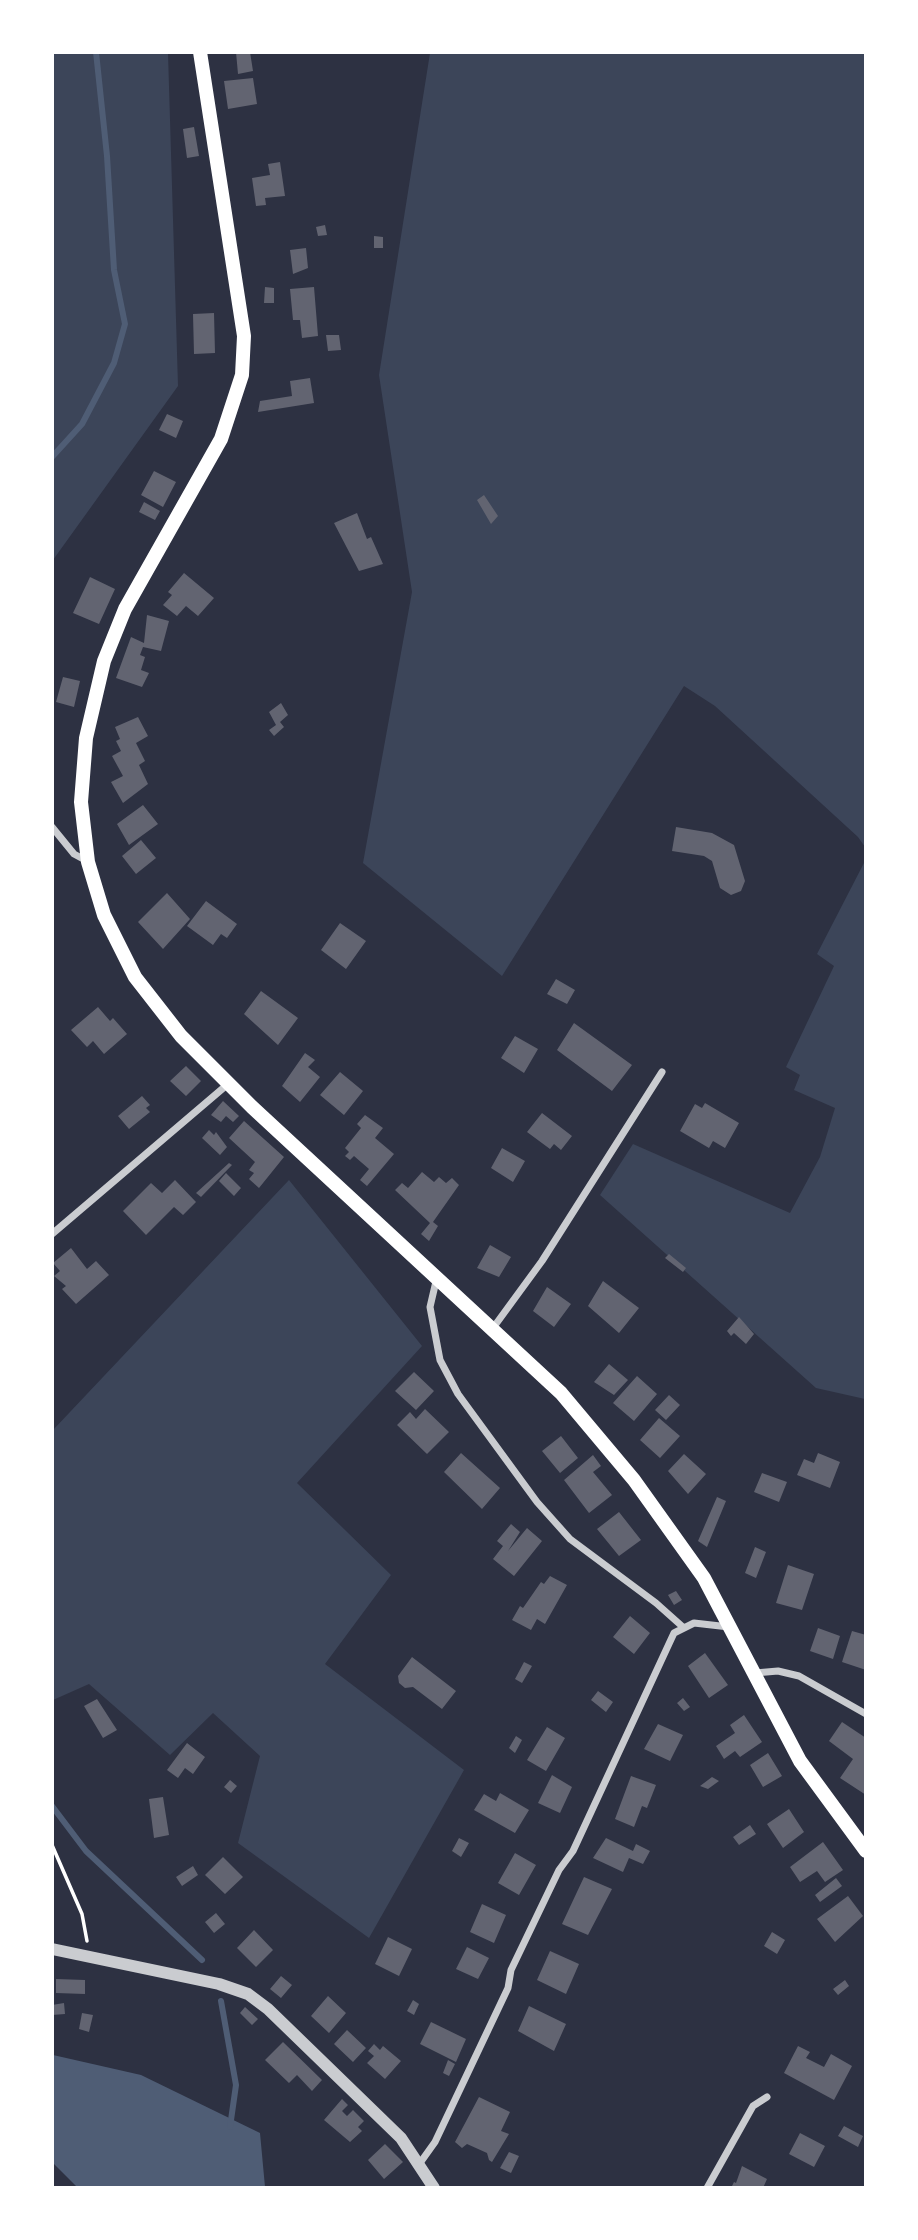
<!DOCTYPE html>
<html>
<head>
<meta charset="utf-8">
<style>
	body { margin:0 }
	#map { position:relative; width:918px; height:2240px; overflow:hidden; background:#2d3142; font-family:Poppins,sans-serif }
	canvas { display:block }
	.frame { position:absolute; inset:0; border:54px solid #fff; pointer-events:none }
</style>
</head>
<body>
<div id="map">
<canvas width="918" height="2240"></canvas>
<div class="frame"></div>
</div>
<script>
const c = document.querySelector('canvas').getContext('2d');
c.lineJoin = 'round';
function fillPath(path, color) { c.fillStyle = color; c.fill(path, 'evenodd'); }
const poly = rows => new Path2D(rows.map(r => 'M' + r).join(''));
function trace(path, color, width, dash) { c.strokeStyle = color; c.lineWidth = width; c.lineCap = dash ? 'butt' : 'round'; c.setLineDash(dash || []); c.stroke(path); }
fillPath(poly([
	[53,52,168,53,178,386,53,560],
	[430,53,865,53,865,847,858,837,715,706,684,686,502,976,363,863,412,592,379,375],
	[865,861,865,1399,816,1388,600,1195,633,1144,790,1213,820,1157,835,1108,794,1090,800,1075,786,1067,834,966,817,954],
	[289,1180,422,1346,297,1483,391,1575,325,1664,464,1770,369,1938,238,1843,260,1756,213,1713,170,1755,89,1684,53,1700,53,1430]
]), '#3c4559');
fillPath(poly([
	[53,2055,141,2075,260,2133,265,2187,77,2187,53,2163]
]), '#4f5d75');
trace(poly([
	[52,457,82,424,114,363,125,324,114,270,107,156,96,52],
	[52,1806,86,1851,202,1960],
	[221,2001,236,2085,230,2127]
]), '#4f5d75', 6);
fillPath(poly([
	[236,52,250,52,253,71,238,74],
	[253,78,257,104,228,109,224,81],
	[194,127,199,156,187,158,183,129],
	[280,162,285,196,265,198,266,205,256,206,252,178,270,175,268,164],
	[325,225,327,235,318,236,316,227],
	[374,236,383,237,383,248,374,248],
	[306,248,308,268,293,274,290,250],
	[265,287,274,288,274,303,264,303],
	[314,287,318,336,302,338,300,320,293,320,290,289],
	[214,313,215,353,194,354,193,314],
	[326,335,339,335,341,350,328,351],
	[310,378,314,403,258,412,260,401,292,396,290,381],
	[167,414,183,421,176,438,159,430],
	[154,471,176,482,163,507,141,495],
	[484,495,498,516,491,524,477,500],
	[144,502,160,511,155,520,139,512],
	[357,513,367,539,371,537,383,564,359,571,334,523],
	[184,573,214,598,198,616,186,606,177,616,163,605,172,595,168,592],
	[90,577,115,589,99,624,73,613],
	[147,615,169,621,161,651,143,647,140,655,145,657,141,670,149,673,142,687,116,678,131,637,144,643],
	[63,677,80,681,74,707,56,702],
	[281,703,288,715,280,722,284,727,274,736,269,730,276,725,269,712],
	[138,717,148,736,136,743,145,761,139,765,148,784,123,803,111,782,123,776,112,756,121,751,116,741,120,739,115,727],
	[143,805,158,824,129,845,117,824],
	[676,827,712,833,734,845,745,881,741,891,731,895,720,888,712,861,704,856,672,851],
	[141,840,156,858,136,874,122,856],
	[167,893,190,919,163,949,138,922],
	[206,901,237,924,227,938,221,934,213,945,187,926],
	[340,923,366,941,346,969,321,950],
	[556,979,575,990,567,1004,547,994],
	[261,991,298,1018,278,1045,244,1014],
	[98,1007,110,1021,113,1018,127,1034,104,1054,93,1041,87,1047,71,1030],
	[574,1023,632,1065,612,1091,557,1050],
	[515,1036,538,1049,524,1073,501,1058],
	[305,1053,315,1060,308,1067,320,1077,300,1102,282,1086],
	[186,1066,201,1081,186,1096,170,1081],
	[340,1072,363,1091,344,1115,320,1095],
	[142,1096,150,1105,146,1108,150,1112,129,1129,118,1116],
	[223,1101,239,1116,233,1122,226,1116,221,1122,211,1115],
	[705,1103,739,1123,725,1148,713,1141,709,1148,680,1131,695,1104,702,1108],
	[542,1113,572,1136,561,1150,554,1144,550,1149,527,1132],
	[365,1115,383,1128,375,1138,394,1154,367,1186,360,1180,369,1169,354,1156,350,1160,345,1156,349,1152,345,1148,361,1128,357,1124],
	[244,1121,284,1157,259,1188,249,1179,254,1173,249,1170,255,1162,229,1138],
	[209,1130,214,1135,216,1132,227,1147,220,1155,202,1138],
	[502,1148,525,1161,513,1182,491,1168],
	[229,1163,232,1165,201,1197,196,1193],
	[422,1172,434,1182,439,1177,446,1183,452,1178,459,1185,433,1222,438,1226,429,1241,421,1234,430,1223,395,1190,402,1183,408,1188],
	[226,1173,241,1188,234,1196,219,1181],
	[175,1180,196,1202,183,1215,174,1207,146,1235,123,1211,151,1183,162,1193],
	[490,1245,511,1257,499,1277,477,1268],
	[71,1248,87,1269,96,1261,109,1275,76,1304,62,1289,66,1286,54,1276,60,1271,53,1263],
	[669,1254,686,1268,683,1272,665,1258],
	[603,1281,639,1308,619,1333,588,1306],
	[547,1287,571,1304,554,1327,533,1311],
	[739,1317,754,1334,746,1344,734,1333,731,1336,727,1331],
	[609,1364,628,1380,614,1395,594,1382],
	[414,1372,434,1391,416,1410,395,1391],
	[637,1376,657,1394,634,1421,613,1403],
	[669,1395,680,1405,666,1420,655,1410],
	[425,1409,449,1432,427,1454,397,1425,410,1412,416,1419],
	[659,1418,680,1436,660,1458,640,1440],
	[561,1436,578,1458,560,1473,542,1451],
	[461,1453,500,1488,482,1509,444,1472],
	[818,1453,840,1462,830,1488,797,1475,804,1459,814,1463],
	[684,1454,706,1474,688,1494,668,1471],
	[593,1455,601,1466,593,1472,612,1495,589,1513,564,1480],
	[762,1473,787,1482,779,1502,754,1492],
	[717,1497,726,1501,707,1547,698,1541],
	[619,1512,641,1540,619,1556,597,1529],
	[511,1524,520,1532,508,1551,527,1528,542,1541,514,1576,493,1559,503,1546,497,1541],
	[755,1547,766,1552,756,1578,745,1573],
	[788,1565,814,1574,802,1610,776,1603],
	[550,1576,567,1585,545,1624,537,1619,531,1630,512,1620,520,1606,523,1608,541,1582,544,1584],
	[676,1591,682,1600,674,1605,668,1595],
	[630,1616,650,1633,634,1654,613,1637],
	[818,1628,840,1636,833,1659,810,1651],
	[852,1631,866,1635,866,1670,842,1662],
	[705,1653,728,1685,709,1698,688,1666],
	[412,1657,456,1691,442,1709,413,1687,405,1688,399,1683,398,1676],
	[524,1662,532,1666,522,1683,515,1679],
	[598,1691,613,1702,606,1712,591,1700],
	[683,1698,690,1707,684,1711,677,1703],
	[97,1699,117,1730,103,1738,84,1706],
	[744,1715,762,1742,740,1757,735,1751,724,1759,716,1746,735,1733,730,1725],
	[842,1722,866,1738,866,1795,840,1778,853,1759,829,1741],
	[658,1724,683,1735,670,1761,644,1749],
	[547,1727,565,1738,546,1771,527,1760],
	[516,1736,522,1740,515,1753,509,1748],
	[187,1743,205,1757,193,1774,185,1768,178,1778,167,1770],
	[768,1753,782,1776,763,1787,750,1765],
	[552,1775,572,1787,560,1813,538,1803],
	[631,1776,656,1785,647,1808,642,1806,634,1827,615,1819],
	[712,1777,719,1781,708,1789,700,1786],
	[230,1780,237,1786,231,1793,224,1787],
	[500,1793,529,1810,515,1833,474,1810,484,1794,496,1801],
	[163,1797,169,1835,154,1838,149,1799],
	[789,1809,804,1832,783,1848,767,1824],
	[750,1825,756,1834,739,1845,733,1837],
	[459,1838,469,1843,461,1857,452,1851],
	[606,1838,633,1851,636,1844,650,1851,643,1864,629,1858,623,1872,593,1858],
	[823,1842,843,1870,825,1882,817,1871,800,1882,790,1867],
	[515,1853,536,1865,519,1895,498,1883],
	[223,1857,243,1877,225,1894,205,1875],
	[193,1866,198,1875,182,1886,176,1877],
	[584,1877,612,1889,588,1935,562,1924],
	[836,1878,842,1886,820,1902,815,1895],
	[848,1896,863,1916,835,1942,817,1919],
	[482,1904,506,1915,494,1943,470,1932],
	[216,1913,225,1924,214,1933,205,1922],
	[254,1930,273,1950,256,1967,237,1948],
	[772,1932,785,1940,777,1954,764,1946],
	[388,1937,412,1949,399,1976,375,1964],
	[467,1947,489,1958,478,1979,456,1969],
	[550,1951,579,1964,566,1994,537,1980],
	[281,1976,292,1985,281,1998,270,1989],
	[56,1979,85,1980,85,1994,56,1993],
	[845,1980,849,1986,838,1995,833,1989],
	[328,1996,346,2013,329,2033,311,2016],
	[413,2000,419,2004,414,2015,407,2011],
	[64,2003,65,2014,52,2015,52,2005],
	[529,2006,566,2024,554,2051,518,2031],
	[245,2007,258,2019,252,2025,240,2013],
	[82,2013,93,2015,89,2032,79,2029],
	[431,2022,466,2039,456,2062,420,2044],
	[347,2030,366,2048,353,2062,334,2044],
	[283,2042,322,2080,312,2091,297,2075,289,2083,265,2060],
	[374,2044,380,2050,383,2046,401,2061,385,2079,367,2063,374,2056,368,2051],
	[798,2046,810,2052,806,2058,824,2067,831,2054,852,2066,834,2100,784,2073],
	[448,2060,455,2064,449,2076,443,2073],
	[479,2097,510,2112,501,2131,509,2134,492,2162,489,2160,487,2153,467,2144,462,2148,455,2142],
	[342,2099,348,2105,342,2111,347,2116,353,2110,364,2121,358,2127,362,2131,350,2142,324,2120],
	[844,2126,863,2136,858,2147,838,2136],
	[800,2133,825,2146,814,2167,789,2154],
	[385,2144,403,2162,384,2179,368,2160],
	[509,2152,519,2156,511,2173,500,2168],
	[742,2166,767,2179,763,2188,731,2188,734,2182,736,2183]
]), '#626471');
trace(poly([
	[52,1845,82,1914,87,1941]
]), '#fff', 3.5);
trace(poly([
	[52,827,74,854,87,861],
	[52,1234,228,1084],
	[437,1277,430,1307,440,1360,458,1394,537,1502,570,1539,656,1603,684,1628],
	[493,1328,542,1261,662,1072],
	[755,1673,778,1671,799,1676,866,1714],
	[420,2163,435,2142,508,1988,511,1970,559,1870,573,1851,674,1633,694,1623,729,1627],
	[707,2188,753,2106,767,2097]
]), '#caccd0', 7);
trace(poly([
	[52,1949,219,1984,248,1994,268,2009,401,2138,434,2188]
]), '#caccd0', 12);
trace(poly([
	[200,52,244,336,242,375,221,439,125,609,104,661,86,738,81,802,88,862,104,915,135,977,181,1036,252,1107,561,1393,634,1480,704,1578,800,1761,866,1851]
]), '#fff', 14);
</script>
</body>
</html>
